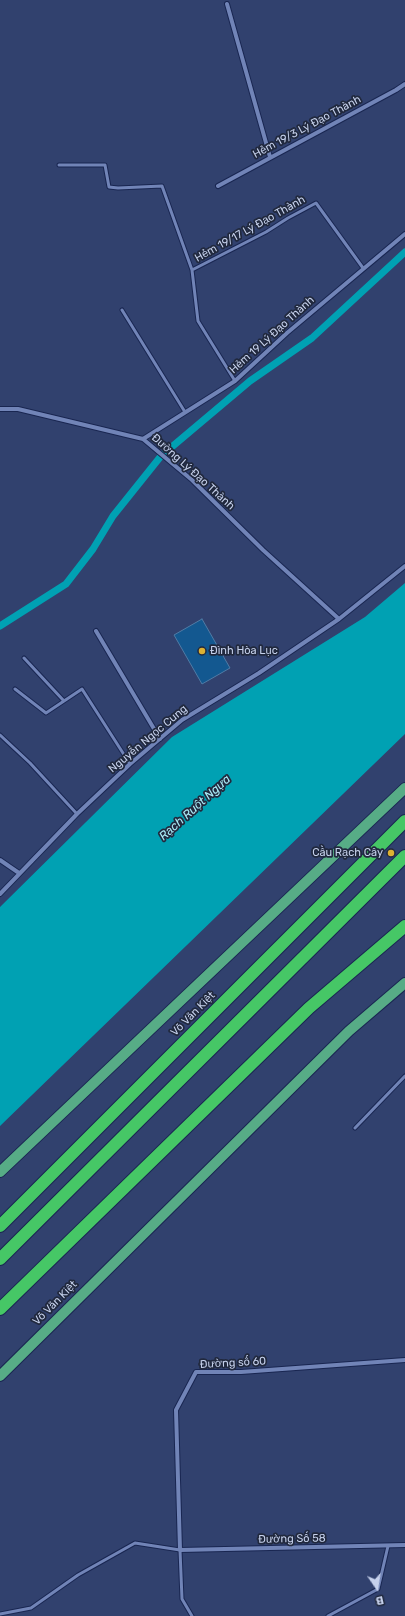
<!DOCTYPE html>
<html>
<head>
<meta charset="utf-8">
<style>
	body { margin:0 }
	#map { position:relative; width:405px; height:1616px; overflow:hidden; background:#31416e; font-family:Rubik,sans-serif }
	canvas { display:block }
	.north { position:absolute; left:357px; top:1568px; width:40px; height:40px; -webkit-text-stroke:3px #21293e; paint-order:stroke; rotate:167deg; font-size:11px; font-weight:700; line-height:16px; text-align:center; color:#c6d1ec }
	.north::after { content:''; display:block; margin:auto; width:14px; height:18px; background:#c6d1ec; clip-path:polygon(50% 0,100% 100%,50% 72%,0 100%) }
</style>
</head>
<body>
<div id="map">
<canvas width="405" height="1616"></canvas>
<div class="north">B</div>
</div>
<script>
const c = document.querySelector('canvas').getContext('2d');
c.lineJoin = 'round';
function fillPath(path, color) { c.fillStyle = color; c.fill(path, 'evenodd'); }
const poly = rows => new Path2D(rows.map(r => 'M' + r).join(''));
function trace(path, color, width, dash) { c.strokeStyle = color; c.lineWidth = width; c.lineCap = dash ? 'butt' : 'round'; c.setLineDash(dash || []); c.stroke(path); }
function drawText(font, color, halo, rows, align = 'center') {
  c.font = font + ' Rubik,sans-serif'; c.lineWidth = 3.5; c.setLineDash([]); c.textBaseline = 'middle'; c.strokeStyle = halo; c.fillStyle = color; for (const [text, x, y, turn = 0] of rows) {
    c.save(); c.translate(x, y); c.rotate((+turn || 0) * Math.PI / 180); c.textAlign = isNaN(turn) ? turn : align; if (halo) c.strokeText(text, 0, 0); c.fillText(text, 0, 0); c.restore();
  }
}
fillPath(poly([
	[405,583,405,734,0,1126,0,907,172,737,365,617]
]), '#00a1b3');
trace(poly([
	[0,626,66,584,93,549,113,516,161,456,250,381,312,338,405,252]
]), '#00a1b3', 7);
const building = poly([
	[202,619,230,668,202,684,174,635,202,619]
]);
fillPath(building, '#135890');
trace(building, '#507ba5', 1);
const lane = poly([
	[59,165,105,165,109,187,118,188,162,186,192,270,198,321,235,381],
	[192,270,266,232,288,218,316,203,363,268],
	[122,310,185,412],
	[24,658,64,701],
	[15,689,46,713,82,689,130,764],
	[0,735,30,763,77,814],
	[355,1128,405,1076],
	[0,1614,31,1608,78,1575,135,1543,180,1550,182,1599,192,1616],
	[328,1616,378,1589,388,1546]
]);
const street = poly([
	[227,4,270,157],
	[218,186,396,90,405,84],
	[0,409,18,409,143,439,192,480,263,550,339,619],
	[143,439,235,381,287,333,405,234],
	[96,631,160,739],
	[0,860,19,873],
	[0,894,77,814,130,764,182,720,259,673,339,619,405,566],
	[405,1360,241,1372,196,1372,176,1410,180,1550,405,1545]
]);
const primary = poly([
	[0,1172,405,788],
	[0,1376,349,1031,405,983]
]);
const highway = poly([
	[0,1226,405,821],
	[0,1259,405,856],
	[0,1309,309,1008,405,926]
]);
trace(lane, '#192651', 5);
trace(street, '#192651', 6);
trace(primary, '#192651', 12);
trace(highway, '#192651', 14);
trace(lane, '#7184b7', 3);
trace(street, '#7184b7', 4);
trace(primary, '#57ac86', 10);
trace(highway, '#46c766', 12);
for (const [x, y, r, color] of [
	[202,651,4,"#ddb133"],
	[391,853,4,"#ddb133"]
]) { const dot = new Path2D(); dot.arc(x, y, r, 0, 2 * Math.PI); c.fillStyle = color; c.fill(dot); trace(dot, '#21293e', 1.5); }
drawText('11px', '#c6d1ec', '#21293e', [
	["Hẻm 19/3 Lý Đạo Thành",307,127,-28],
	["Hẻm 19/17 Lý Đạo Thành",250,229,-29],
	["Hẻm 19 Lý Đạo Thành",272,335,-42],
	["Đường Lý Đạo Thành",193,472,42],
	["Nguyễn Ngọc Cung",148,739,-40],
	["Võ Văn Kiệt",193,1014,-45],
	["Võ Văn Kiệt",55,1303,-45],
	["Đường số 60",233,1363,-3],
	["Đường Số 58",292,1539,-1]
]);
drawText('11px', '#c6d1ec', '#21293e', [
	["Đình Hòa Lục",210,651],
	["Cầu Rạch Cây",383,853,"right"]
], 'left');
drawText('italic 12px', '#abedf8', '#21293e', [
	["Rạch Ruột Ngựa",195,808,-42]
]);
</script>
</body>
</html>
